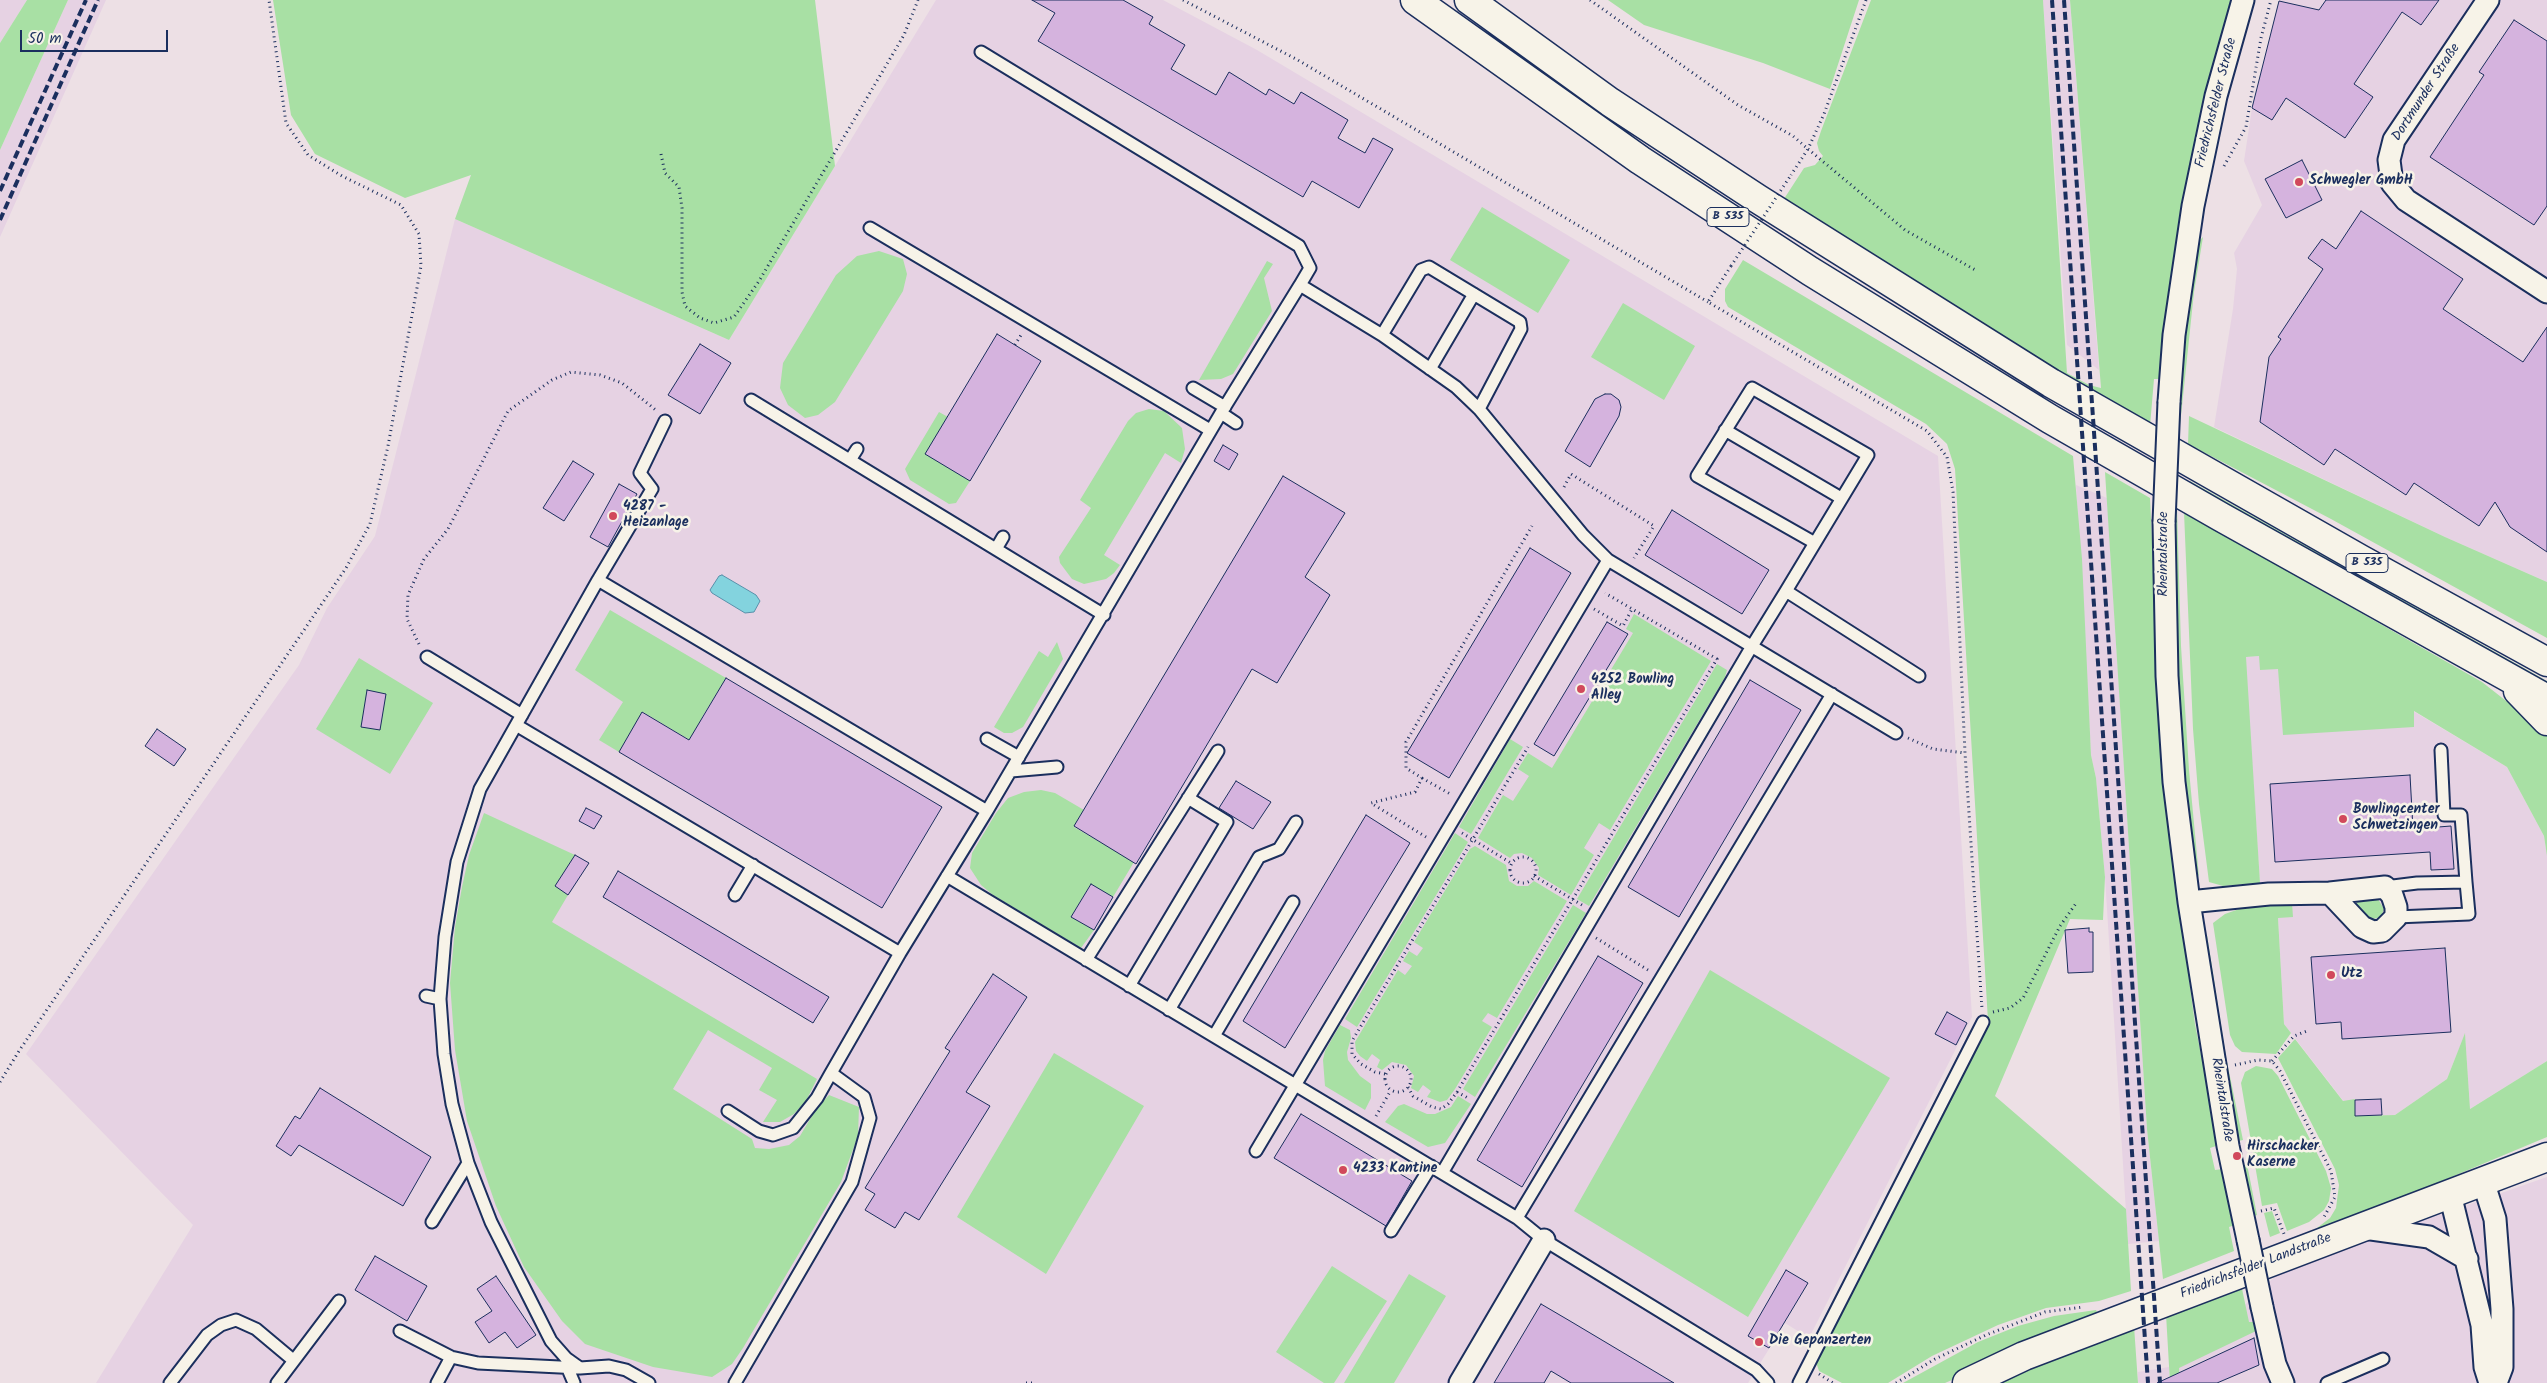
<!DOCTYPE html>
<html>
<head>
<meta charset="utf-8">
<style>
	body { margin:0 }
	#map { position:relative; width:2547px; height:1383px; overflow:hidden; background:#ede0e5; font-family:Kalam,sans-serif }
	canvas { display:block }
	.scale { position:absolute; left:20px; top:30px; width:148px; height:22px; box-sizing:border-box; border:2px solid #1b2f5e; border-top:0; padding-left:6px; font-size:15px; line-height:18px; white-space:nowrap; color:#1b2f5e; -webkit-text-stroke:4px #f7f3e8; paint-order:stroke }
</style>
</head>
<body>
<div id="map">
<canvas width="2547" height="1383"></canvas>
<div class="scale">50 m</div>
</div>
<script>
const c = document.querySelector('canvas').getContext('2d');
c.lineJoin = 'round';
function fillPath(path, color) { c.fillStyle = color; c.fill(path, 'evenodd'); }
const poly = rows => new Path2D(rows.map(r => 'M' + r).join(''));
function trace(path, color, width, dash) { c.strokeStyle = color; c.lineWidth = width; c.lineCap = dash ? 'butt' : 'round'; c.setLineDash(dash || []); c.stroke(path); }
function drawText(font, color, halo, rows, align = 'center') {
  c.font = font + ' Kalam,sans-serif'; c.lineWidth = 5; c.setLineDash([]); c.textBaseline = 'middle'; c.strokeStyle = halo; c.fillStyle = color; for (const [text, x, y, turn = 0] of rows) {
    c.save(); c.translate(x, y); c.rotate((+turn || 0) * Math.PI / 180); c.textAlign = isNaN(turn) ? turn : align; if (halo) c.strokeText(text, 0, 0); c.fillText(text, 0, 0); c.restore();
  }
}
fillPath(poly([
	[0,0,27,0,0,43],
	[68,0,106,0,0,237,0,150],
	[936,0,1163,0,1257,50,1938,456,1972,1017,1809,1338,1785,1323,1748,1383,96,1383,193,1225,26,1054,299,665,327,608,375,536,455,219,729,340],
	[2043,0,2070,0,2099,370,2067,345],
	[2279,0,2547,0,2547,582,2445,537,2214,427,2233,309,2237,269,2234,253,2262,205,2244,161,2252,108],
	[2076,485,2107,498,2147,1129,2159,1241,2128,1244,2105,877,2096,778,2091,755],
	[2259,656,2278,669,2413,727,2413,711,2507,767,2544,836,2547,856,2547,1061,2470,1109,2465,1034,2447,1079,2395,1115,2355,1116,2284,1024,2278,918,2263,905,2260,883,2245,657],
	[2547,1177,2547,1383,2179,1383,2178,1368,2282,1270],
	[2169,1367,2169,1383,2138,1383,2138,1372]
]), '#e6d2e3');
fillPath(poly([
	[27,0,68,0,0,150,0,43],
	[273,0,815,0,835,166,729,340,455,219,471,175,405,198,315,154,291,115],
	[1608,0,1859,0,1830,89,1763,63,1644,25],
	[1871,0,2043,0,2067,373,2089,385,2101,388,2070,0,2233,0,2190,166,2171,273,2159,379,2154,379,2150,426,1782,202,1804,168,1815,165,1823,156,1819,151,1817,143,1821,131],
	[1482,207,1570,260,1538,313,1450,260],
	[2203,237,2194,292,2180,425,2177,424,2194,256,2197,243],
	[879,251,903,259,907,274,903,291,835,402,818,415,805,418,788,405,780,388,783,363,836,275,857,256],
	[1743,260,2073,456,2082,559,2091,755,2096,778,2105,877,2103,920,2070,919,1995,1096,2126,1209,2131,1291,2099,1301,2046,1308,1998,1325,1932,1356,1888,1383,1842,1383,1819,1371,1816,1362,1988,1021,1955,469,1947,444,1926,424,1728,307,1725,301,1725,289],
	[1267,261,1273,264,1264,278,1272,311,1233,374,1221,379,1199,380],
	[1623,303,1695,346,1664,400,1591,357],
	[1149,409,1164,411,1182,428,1185,449,1181,463,1165,453,1104,555,1120,565,1114,573,1106,579,1084,584,1072,579,1060,563,1059,557,1091,508,1080,500,1128,421,1136,413],
	[939,412,948,417,970,481,956,503,949,504,910,480,905,469],
	[2189,416,2445,537,2547,582,2547,638,2331,519,2188,444],
	[2105,472,2150,498,2157,645,2174,866,2195,1024,2219,1145,2210,1148,2215,1170,2223,1169,2235,1225,2229,1227,2234,1251,2163,1279,2147,1129],
	[2190,481,2547,681,2547,686,2189,486],
	[2174,508,2177,508,2181,646,2189,770,2199,877,2192,861,2182,762,2174,616],
	[2184,512,2482,682,2547,733,2547,856,2544,836,2507,767,2414,711,2414,727,2283,735,2278,669,2260,670,2259,656,2246,657,2260,883,2223,886,2209,882,2199,804,2193,729],
	[610,610,726,678,702,717,901,835,887,858,643,712,619,752,599,740,623,702,575,670],
	[1634,614,1711,661,1610,830,1599,823,1584,848,1594,855,1571,895,1538,875,1539,868,1532,858,1522,853,1514,854,1510,858,1478,838,1503,795,1513,801,1529,776,1518,769,1528,753,1552,768,1633,633,1626,629],
	[1057,642,1063,659,1023,727,1012,733,1004,733,994,727,1039,651,1048,657],
	[359,658,433,703,390,774,316,729],
	[1717,664,1727,670,1725,677,1589,906,1577,899],
	[1510,739,1523,747,1471,834,1459,827],
	[1041,790,1055,793,1084,810,1074,827,1134,862,1113,897,1090,885,1071,917,1094,930,1081,948,993,895,981,885,970,868,972,853,996,813,1008,798,1024,792],
	[484,813,575,855,555,886,568,895,552,922,817,1079,806,1101,794,1114,780,1122,763,1122,777,1100,759,1090,772,1068,708,1030,673,1089,752,1139,755,1148,769,1149,789,1145,800,1136,816,1109,829,1095,859,1107,858,1136,841,1182,743,1348,732,1364,712,1377,653,1367,585,1344,562,1321,524,1267,496,1206,467,1121,455,1050,450,983,455,927,462,887,469,855],
	[1455,833,1468,842,1357,1027,1345,1019],
	[1475,846,1506,865,1509,881,1517,886,1528,886,1534,881,1567,901,1497,1018,1488,1013,1482,1021,1492,1027,1455,1089,1447,1100,1440,1102,1427,1097,1431,1091,1423,1085,1418,1092,1411,1088,1414,1076,1406,1065,1392,1062,1382,1070,1377,1067,1380,1060,1372,1054,1367,1061,1360,1056,1356,1051,1355,1042,1398,970,1405,975,1412,966,1403,961,1409,951,1417,956,1423,948,1414,942,1470,849],
	[2359,899,2378,899,2384,909,2381,917,2369,920,2356,904],
	[2292,903,2293,917,2278,918,2284,1024,2291,1033,2276,1054,2242,1052,2235,1046,2230,1035,2213,923,2225,914,2242,908],
	[1573,905,1586,913,1475,1097,1463,1089],
	[2207,935,2226,1057,2243,1140,2238,1141,2225,1077,2205,944],
	[1710,970,1890,1078,1748,1317,1574,1211],
	[1340,1025,1350,1030,1351,1038,1347,1052,1348,1060,1360,1076,1371,1084,1371,1098,1365,1110,1325,1086,1323,1060,1325,1051],
	[2465,1033,2470,1109,2547,1061,2547,1137,2320,1232,2317,1228,2330,1218,2336,1208,2339,1185,2335,1169,2278,1058,2295,1039,2343,1101,2355,1099,2355,1116,2395,1115,2447,1079],
	[1054,1053,1144,1106,1046,1274,957,1217],
	[2256,1066,2272,1069,2278,1076,2326,1171,2331,1188,2329,1201,2324,1210,2309,1222,2287,1231,2277,1203,2262,1206,2241,1083,2245,1072],
	[1458,1096,1471,1104,1445,1143,1428,1147,1385,1122,1398,1106,1404,1104,1427,1114,1435,1114,1451,1107],
	[2247,1164,2257,1215,2254,1216,2243,1165],
	[2272,1211,2280,1233,2270,1237,2264,1213],
	[1332,1266,1387,1301,1334,1383,1324,1383,1276,1352],
	[1409,1274,1446,1296,1394,1383,1344,1383],
	[2241,1284,2249,1322,2255,1322,2256,1331,2179,1368,2180,1383,2170,1383,2166,1314],
	[2096,1310,2099,1316,1945,1383,1903,1383,1978,1342,2018,1326,2054,1316],
	[2134,1326,2138,1383,1990,1383]
]), '#a8e0a4');
const water = poly([
	[722,575,756,595,760,601,754,612,745,613,712,593,710,590,719,576,722,575]
]);
fillPath(water, '#83d3de');
trace(water, '#5991ab', 1);
const building = poly([
	[1032,0,1123,0,1153,17,1149,24,1185,45,1171,69,1216,95,1229,72,1266,95,1269,89,1294,104,1301,92,1348,120,1338,138,1365,153,1373,138,1393,149,1359,208,1312,181,1303,197,1038,41,1055,13,1032,0],
	[2326,0,2439,0,2421,25,2402,12,2354,84,2373,97,2345,138,2286,98,2272,120,2252,108,2279,1,2319,10,2326,0],
	[2514,20,2547,41,2547,206,2534,225,2430,157,2484,75,2479,72,2514,20],
	[2302,160,2322,200,2286,218,2265,179,2302,160],
	[2361,211,2463,279,2443,309,2523,362,2547,327,2547,552,2510,527,2495,502,2479,526,2414,483,2406,495,2335,449,2324,465,2260,422,2269,357,2281,339,2278,337,2323,269,2308,258,2322,239,2336,249,2361,211],
	[997,334,1041,361,970,481,925,454,997,334],
	[700,344,731,363,700,414,668,395,700,344],
	[1605,394,1611,394,1619,400,1621,407,1619,416,1590,467,1565,451,1595,399,1605,394],
	[1223,445,1238,454,1229,470,1214,461,1223,445],
	[573,461,594,474,564,521,543,508,573,461],
	[1283,476,1345,513,1305,577,1330,595,1277,683,1252,669,1136,864,1074,826,1283,476],
	[619,484,637,494,608,547,590,537,619,484],
	[1672,510,1769,570,1742,614,1645,555,1672,510],
	[1530,548,1571,573,1449,778,1407,753,1530,548],
	[1607,622,1628,634,1554,756,1534,744,1607,622],
	[726,678,942,807,882,908,619,752,642,712,689,740,726,678],
	[1750,680,1801,710,1679,917,1628,887,1750,680],
	[367,690,386,694,380,730,361,727,367,690],
	[157,729,186,749,174,766,145,746,157,729],
	[2410,775,2413,829,2451,826,2454,869,2431,870,2430,852,2275,862,2270,784,2410,775],
	[1236,781,1271,802,1253,829,1219,808,1236,781],
	[586,808,602,816,594,829,579,821,586,808],
	[1366,815,1410,843,1285,1048,1243,1021,1366,815],
	[575,855,589,863,568,895,555,886,575,855],
	[618,871,829,997,813,1023,603,897,618,871],
	[1091,884,1113,897,1094,930,1071,917,1091,884],
	[2089,928,2089,932,2093,932,2093,972,2068,973,2065,930,2089,928],
	[2445,948,2451,1032,2342,1039,2341,1022,2316,1024,2311,957,2445,948],
	[1598,956,1643,983,1522,1187,1477,1160,1598,956],
	[993,974,1027,997,966,1092,990,1106,919,1220,905,1212,895,1228,865,1210,875,1194,865,1188,950,1051,945,1048,993,974],
	[1947,1012,1967,1023,1956,1045,1935,1034,1947,1012],
	[320,1088,431,1157,403,1206,299,1145,291,1156,276,1146,295,1116,300,1119,320,1088],
	[2381,1099,2382,1115,2355,1116,2355,1100,2381,1099],
	[1301,1114,1412,1181,1386,1226,1274,1158,1301,1114],
	[375,1256,427,1286,407,1321,355,1290,375,1256],
	[1786,1270,1808,1283,1769,1348,1748,1336,1786,1270],
	[496,1276,536,1335,517,1348,505,1332,489,1343,475,1322,492,1311,477,1289,496,1276],
	[1541,1304,1570,1321,1674,1383,1571,1383,1551,1371,1544,1383,1494,1383,1541,1304],
	[2254,1338,2259,1365,2217,1383,2157,1383,2254,1338]
]);
fillPath(building, '#d5b3de');
trace(building, '#1b2f5e', 1);
const lane = poly([
	[981,52,1299,246,1310,268,1300,285],
	[870,228,1210,430],
	[1382,335,1421,270,1429,267,1520,322,1521,329,1479,409],
	[1430,369,1474,294],
	[1193,388,1225,407],
	[751,400,1104,615],
	[1221,413,1236,423],
	[1725,430,1841,498],
	[850,460,857,449],
	[996,549,1003,537],
	[598,580,652,489,640,473,665,421],
	[1786,591,1919,676],
	[427,657,522,715],
	[516,725,900,953],
	[987,739,1019,757],
	[1011,771,1057,767],
	[947,876,1517,1218,1544,1240,1756,1370,1768,1383],
	[2385,887,2417,883,2466,882,2461,815,2444,815,2441,750],
	[735,895,753,865],
	[2396,917,2469,914,2466,882],
	[1086,960,1218,751],
	[1129,986,1227,822,1188,798],
	[426,996,440,999],
	[1169,1010,1259,857,1279,849,1296,822],
	[1214,1036,1293,902],
	[728,1111,759,1131,773,1135,793,1128,817,1098,831,1073],
	[1256,1151,1608,560],
	[1442,1173,1752,646,1786,591,1868,455,1752,388,1697,476,1815,543],
	[1517,1218,1832,694],
	[432,1222,468,1163],
	[1391,1231,1431,1166],
	[400,1331,451,1357,478,1363,580,1368],
	[568,1369,574,1383],
	[170,1383,207,1335,221,1325,236,1320,256,1329,293,1360],
	[277,1383,339,1301],
	[437,1383,451,1357],
	[649,1383,626,1370,609,1366,580,1368,566,1358,551,1341,491,1222,468,1163,452,1104,444,1054,440,999,445,937,457,862,480,789,598,580,987,811,1221,413,1300,285,1382,335,1456,387,1479,409,1583,535,1608,560,1896,733],
	[735,1383,852,1182,870,1118,864,1097,831,1073,900,953,987,811],
	[1799,1383,1983,1022],
	[2327,1383,2383,1359]
]);
const street = poly([
	[2488,0,2394,140,2389,160,2392,183,2406,200,2547,292],
	[2169,402,2174,335,2193,206,2216,96,2243,0],
	[2164,522,2167,676,2174,782,2189,902,2228,1146,2248,1240],
	[2189,902,2269,894,2330,893,2362,927,2373,932,2382,931,2396,917,2396,907,2392,895,2385,887,2330,893],
	[2483,1181,2495,1219,2502,1309,2502,1367,2496,1383],
	[2450,1194,2482,1325,2485,1367,2490,1383],
	[2364,1228,2429,1237,2467,1259],
	[2262,1307,2275,1364,2283,1383],
	[1460,1383,1544,1240]
]);
const secondary = poly([
	[1967,1383,2024,1356,2547,1157]
]);
const highway = poly([
	[1415,0,1640,160,1810,271,2050,419,2221,517,2547,699],
	[1469,0,1610,102,1758,199,2051,383,2360,559,2547,662],
	[2518,691,2547,721]
]);
trace(lane, '#1b2f5e', 15);
trace(street, '#1b2f5e', 25);
trace(secondary, '#1b2f5e', 31);
trace(highway, '#1b2f5e', 31);
trace(poly([
	[1183,0,1296,59,1708,302],
	[1590,0,1738,105,1793,136,1808,149,1791,175],
	[1866,0,1824,114,1808,149,1905,230,1977,271],
	[661,154,665,173,679,187,682,208,682,292,685,306,700,318,714,323,734,317,759,281,904,35,918,0],
	[2224,166,2246,127,2261,38,2271,0],
	[1731,266,1708,302,1927,431,1947,457,1953,492,1965,753,1982,1009],
	[1015,345,1021,335],
	[1564,487,1571,474,1654,526,1634,558],
	[1594,609,1623,626,1632,609],
	[419,644,407,619,408,595,424,559,448,529,508,411,552,380,571,372,600,375,622,383,657,411],
	[1908,738,1933,749,1965,753],
	[1422,778,1452,795],
	[1462,833,1511,863],
	[1426,837,1371,803,1415,792,1422,778,1406,768,1406,742,1532,526],
	'1510 870a13 13 0 1 1 26 0a13 13 0 1 1-26 0Z',
	[1534,876,1582,905],
	[1596,938,1648,970],
	[1993,1012,2010,1008,2023,998,2060,926,2077,902],
	[2272,1061,2294,1036,2307,1031],
	[2235,1065,2258,1060,2272,1061,2280,1071,2331,1171,2335,1197,2324,1217],
	'1385 1079a13 13 0 1 1 26 0a13 13 0 1 1-26 0Z',
	[1385,1074,1375,1072,1361,1064,1352,1054,1352,1041,1528,747],
	[0,1082,19,1051,346,568,370,524,388,446,421,266,419,234,401,205,342,176,308,155,286,123,269,0],
	[1408,1087,1413,1096,1432,1107,1441,1109,1448,1104,1457,1092,1717,659,1605,593],
	[1457,1092,1468,1098],
	[1376,1116,1391,1090],
	[2261,1211,2274,1208,2284,1234],
	[1819,1374,1833,1383],
	[1026,1383,1034,1383],
	[1896,1383,1935,1359,1986,1335,2045,1312,2083,1307]
]), '#1b2f5e', 3, [1, 4]);
trace(lane, '#f7f3e8', 11);
trace(street, '#f7f3e8', 21);
trace(secondary, '#f7f3e8', 28);
trace(highway, '#f7f3e8', 28);
trace(poly([
	[2052,0,2148,1383],
	[2064,0,2160,1383],
	[0,191,86,0],
	[0,220,98,0]
]), '#1b2f5e', 4, [8, 4]);
const streetBridge = poly([
	[2164,522,2169,402],
	[2248,1240,2262,1307]
]);
trace(streetBridge, '#1b2f5e', 25, []);
trace(poly([
	[1731,266,1791,175]
]), '#1b2f5e', 3, [1, 4]);
trace(streetBridge, '#f7f3e8', 21);
for (const [x, y, r, color] of [
	[2299,182,5,"#d1495b"],
	[613,516,5,"#d1495b"],
	[1581,689,5,"#d1495b"],
	[2343,819,5,"#d1495b"],
	[2331,975,5,"#d1495b"],
	[2237,1156,5,"#d1495b"],
	[1343,1170,5,"#d1495b"],
	[1759,1342,5,"#d1495b"]
]) { const dot = new Path2D(); dot.arc(x, y, r, 0, 2 * Math.PI); c.fillStyle = color; c.fill(dot); trace(dot, '#f7f3e8', 2); }
for (const [x, y, w] of [
	[1728,217,42],
	[2367,563,42]
]) { const box = new Path2D(); box.roundRect(x - w / 2, y - 9.5, w, 19, 4); c.fillStyle = '#f7f3e8'; c.fill(box); trace(box, '#1b2f5e', 1); }
drawText('bold 12px', '#1b2f5e', null, [
	["B 535",1728,217],
	["B 535",2367,563]
]);
drawText('14px', '#1b2f5e', '#f7f3e8', [
	["Dortmunder Straße",2427,93,-57],
	["Friedrichsfelder Straße",2217,103,-76],
	["Rheintalstraße",2165,554,-90],
	["Rheintalstraße",2221,1100,81],
	["Friedrichsfelder Landstraße",2256,1267,-21]
]);
drawText('bold 14px', '#1b2f5e', '#f7f3e8', [
	["Schwegler GmbH",2309,182],
	["4287 -",623,508],
	["Heizanlage",623,524],
	["4252 Bowling",1591,681],
	["Alley",1591,697],
	["Bowlingcenter",2353,811],
	["Schwetzingen",2353,827],
	["Utz",2341,975],
	["Hirschacker",2247,1148],
	["Kaserne",2247,1164],
	["4233 Kantine",1353,1170],
	["Die Gepanzerten",1769,1342]
], 'left');
</script>
</body>
</html>
